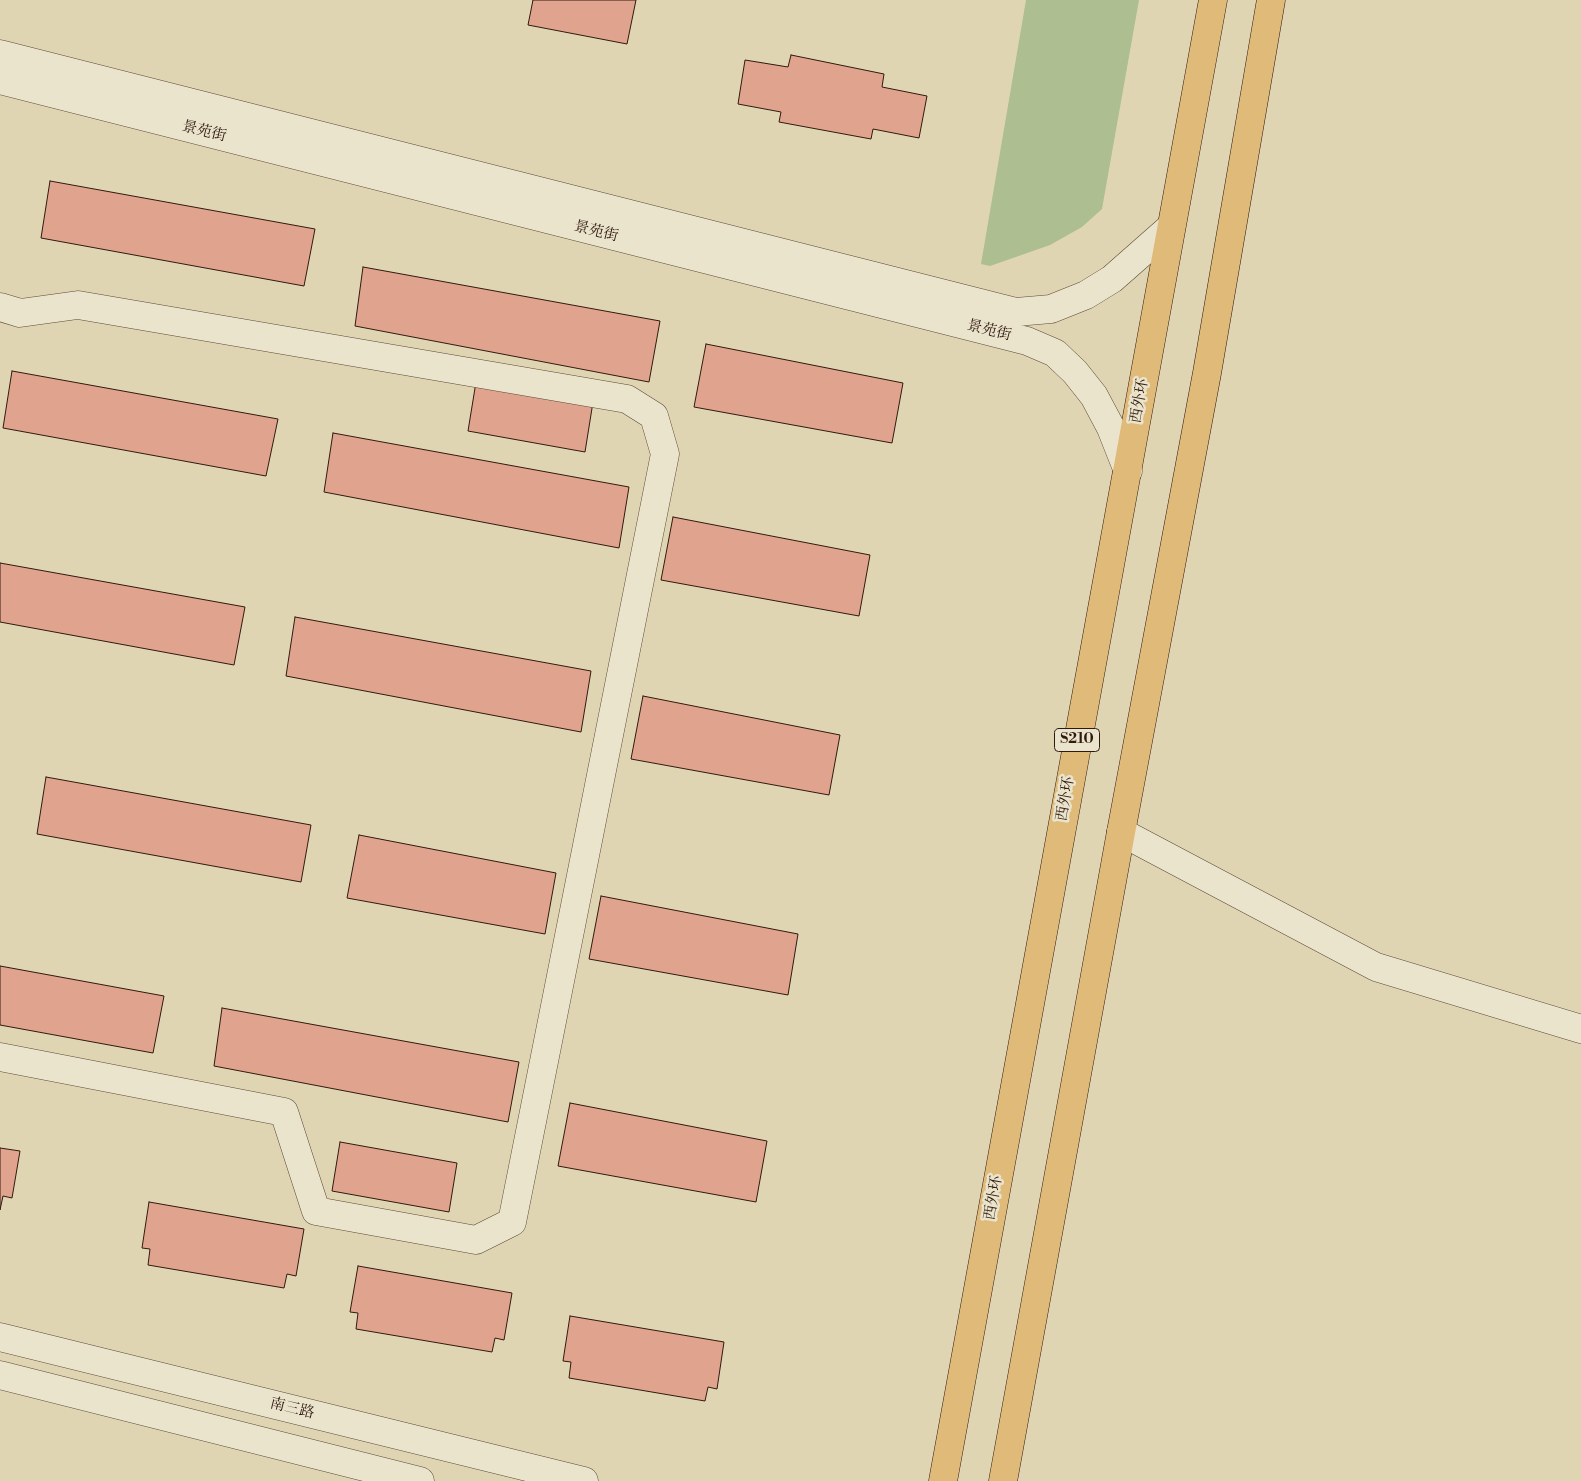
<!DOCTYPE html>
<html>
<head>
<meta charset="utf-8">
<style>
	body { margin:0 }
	canvas { display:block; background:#e0d5b2 }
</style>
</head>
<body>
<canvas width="1581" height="1481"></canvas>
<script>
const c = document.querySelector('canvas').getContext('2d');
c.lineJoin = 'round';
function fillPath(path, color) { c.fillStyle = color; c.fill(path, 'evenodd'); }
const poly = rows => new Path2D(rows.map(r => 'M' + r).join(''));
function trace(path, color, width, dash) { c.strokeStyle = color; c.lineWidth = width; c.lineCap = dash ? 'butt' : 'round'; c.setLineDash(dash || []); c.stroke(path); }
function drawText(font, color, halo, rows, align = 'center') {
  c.font = font + ' "Libre Bodoni","Noto Serif SC",serif'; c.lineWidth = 5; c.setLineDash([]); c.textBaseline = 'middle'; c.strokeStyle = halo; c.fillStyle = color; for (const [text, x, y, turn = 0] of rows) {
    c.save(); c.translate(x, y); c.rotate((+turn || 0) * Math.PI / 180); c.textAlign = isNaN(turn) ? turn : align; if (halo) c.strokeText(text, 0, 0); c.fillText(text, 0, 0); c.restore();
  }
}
fillPath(poly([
	[1026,0,1139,0,1102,209,1082,227,1050,245,990,266,981,264]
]), '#adbe90');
const building = poly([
	[533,0,636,0,627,44,528,25,533,0],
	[791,55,884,74,882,87,927,96,919,138,873,129,871,139,779,122,781,112,738,104,745,60,788,67,791,55],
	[50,181,315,229,304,286,41,238,50,181],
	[363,267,660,321,649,382,355,326,363,267],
	[706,344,903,383,892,443,694,407,706,344],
	[12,371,278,419,266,476,3,428,12,371],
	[476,382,593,402,585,452,468,431,476,382],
	[333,433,629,487,619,548,324,492,333,433],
	[673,517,870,555,859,616,661,580,673,517],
	[0,563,245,607,234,665,0,622,0,563],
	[295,617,591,671,581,732,286,676,295,617],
	[643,696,840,735,829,795,631,759,643,696],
	[46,777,311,825,301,882,37,834,46,777],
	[359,835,556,873,545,934,347,898,359,835],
	[601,896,798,934,788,995,589,959,601,896],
	[0,966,164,996,153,1053,0,1025,0,966],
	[222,1008,519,1062,508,1122,214,1066,222,1008],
	[570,1103,767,1141,756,1202,558,1166,570,1103],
	[340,1142,457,1163,449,1212,332,1191,340,1142],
	[0,1148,20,1151,12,1198,3,1196,0,1210,0,1148],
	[149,1202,304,1229,296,1276,287,1274,284,1288,148,1265,150,1249,142,1248,149,1202],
	[358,1266,512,1293,504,1340,495,1338,492,1352,356,1329,358,1313,350,1312,358,1266],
	[570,1316,724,1342,717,1389,708,1387,705,1401,569,1378,571,1362,563,1361,570,1316]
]);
fillPath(building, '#e0a38d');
trace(building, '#301a10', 1);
const minor = poly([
	[0,307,20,313,78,305,627,399,654,416,665,454,512,1222,476,1240,316,1211,284,1112,0,1057],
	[1121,832,1376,967,1581,1029]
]);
const tertiary = poly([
	[0,54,1016,312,1051,309,1086,295,1112,279,1171,227],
	[0,80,1027,341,1055,353,1075,372,1094,396,1111,428,1128,471],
	[0,1337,584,1481],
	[0,1375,420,1481]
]);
const trunk = poly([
	[943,1481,1213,0],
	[1003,1481,1121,832,1207,373,1271,0]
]);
trace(minor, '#5c4938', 29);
trace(tertiary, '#5c4938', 29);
trace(trunk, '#301a10', 29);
trace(minor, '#ebe4cd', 28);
trace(tertiary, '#ebe4cd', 28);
trace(trunk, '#e0ba79', 28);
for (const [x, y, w] of [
	[1077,740,45]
]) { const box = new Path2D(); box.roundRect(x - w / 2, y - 11.5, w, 23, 4); c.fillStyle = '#ebe4cd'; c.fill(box); trace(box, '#301a10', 1); }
drawText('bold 14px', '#301a10', null, [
	["S210",1077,740]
]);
drawText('15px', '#301a10', '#ebe4cd', [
	["景苑街",204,132,14],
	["景苑街",596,232,14],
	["景苑街",989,331,14],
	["西外环",1140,401,-80],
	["西外环",1066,799,-80],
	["西外环",994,1198,-80],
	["南三路",292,1409,14]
]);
</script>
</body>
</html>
